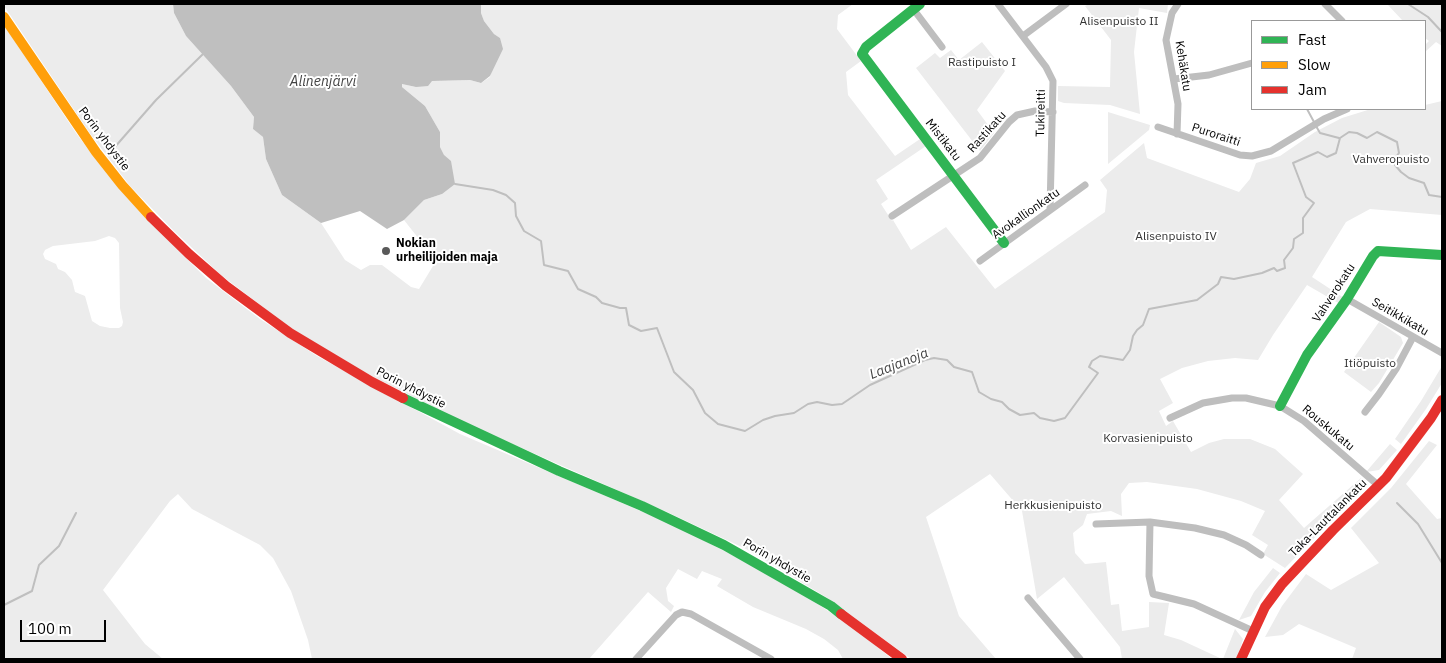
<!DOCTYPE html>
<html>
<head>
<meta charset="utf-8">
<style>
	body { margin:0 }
	#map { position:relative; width:1446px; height:663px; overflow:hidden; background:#fff; font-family:"IBM Plex Sans",sans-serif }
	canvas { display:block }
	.frame { position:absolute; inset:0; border:5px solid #000; pointer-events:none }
	.legend { position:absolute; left:1251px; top:20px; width:175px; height:90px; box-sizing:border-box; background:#fff; border:1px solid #999; margin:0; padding:6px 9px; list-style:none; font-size:15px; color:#000 }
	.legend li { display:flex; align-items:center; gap:10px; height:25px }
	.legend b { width:25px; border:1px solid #999 }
	.scale { position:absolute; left:20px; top:620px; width:86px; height:22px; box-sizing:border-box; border:2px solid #000; border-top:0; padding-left:6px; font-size:15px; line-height:18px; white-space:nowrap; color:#000; -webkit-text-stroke:4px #fff; paint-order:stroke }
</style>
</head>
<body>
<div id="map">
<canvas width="1446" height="663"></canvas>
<div class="frame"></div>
<ul class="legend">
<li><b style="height:6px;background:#30b455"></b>Fast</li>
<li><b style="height:6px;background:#ff9f0a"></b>Slow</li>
<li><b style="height:6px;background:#e5322d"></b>Jam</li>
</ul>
<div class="scale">100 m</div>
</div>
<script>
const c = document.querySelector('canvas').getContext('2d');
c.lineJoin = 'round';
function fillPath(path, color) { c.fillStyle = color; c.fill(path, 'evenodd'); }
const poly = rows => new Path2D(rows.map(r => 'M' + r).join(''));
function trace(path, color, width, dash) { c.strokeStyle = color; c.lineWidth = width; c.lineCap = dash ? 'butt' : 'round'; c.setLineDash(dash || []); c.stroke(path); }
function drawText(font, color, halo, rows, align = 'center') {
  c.font = font + ' "IBM Plex Sans",sans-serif'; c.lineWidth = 4; c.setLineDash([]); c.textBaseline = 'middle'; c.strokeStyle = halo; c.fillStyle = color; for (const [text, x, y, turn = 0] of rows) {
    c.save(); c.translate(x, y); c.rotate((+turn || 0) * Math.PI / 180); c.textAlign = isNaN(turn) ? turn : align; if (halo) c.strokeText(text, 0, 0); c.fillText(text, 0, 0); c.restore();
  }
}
fillPath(poly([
	[4,4,173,4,174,13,186,36,231,86,254,117,253,129,263,137,266,159,282,195,321,223,345,260,361,270,370,265,382,265,411,287,419,289,433,266,426,248,404,220,424,200,442,194,444,155,440,147,440,132,425,106,402,87,402,84,416,87,432,81,470,80,481,83,490,77,500,38,494,34,484,21,481,13,481,4,853,4,838,15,837,29,861,61,846,72,848,95,895,156,920,139,926,146,876,180,888,199,881,204,892,221,893,220,911,250,946,227,995,289,1105,212,1107,190,1100,180,1144,143,1147,158,1239,192,1250,179,1256,163,1280,156,1315,132,1342,118,1371,109,1425,109,1425,105,1442,101,1442,215,1370,209,1346,222,1312,277,1344,298,1340,304,1307,285,1273,335,1258,360,1235,358,1208,361,1182,368,1160,379,1173,403,1159,411,1166,426,1173,421,1191,452,1209,443,1224,439,1250,439,1275,449,1303,474,1279,500,1304,528,1361,478,1361,490,1285,568,1263,554,1268,545,1252,535,1265,511,1241,501,1197,489,1147,482,1129,483,1121,494,1122,516,1111,511,1087,514,1083,525,1073,533,1075,553,1085,564,1106,562,1111,605,1119,604,1122,631,1149,627,1149,602,1169,603,1164,635,1181,640,1222,659,1122,659,1120,647,1064,577,1037,599,1022,511,990,474,926,517,959,616,996,659,911,659,826,597,746,549,667,512,458,420,362,371,301,336,221,275,174,231,130,186,91,135,4,6],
	[1089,4,1168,4,1167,13,1139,8,1134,52,1140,114,1110,105,1064,103,1058,101,1058,86,1110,87,1111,40,1085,6],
	[1387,4,1442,4,1442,46,1436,42,1425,52,1425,45,1429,41,1425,38,1425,21,1403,21],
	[4,25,76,133,108,175,150,222,206,278,260,319,317,356,460,434,676,526,755,567,806,596,859,632,892,659,843,659,838,650,824,639,806,629,753,607,717,586,722,579,702,571,697,579,678,569,666,588,668,601,674,606,671,612,648,592,589,659,312,659,308,640,291,591,273,558,260,545,192,509,178,494,170,501,103,590,145,644,163,659,4,659],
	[109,236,115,238,119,243,120,308,123,322,122,326,119,328,110,328,100,326,92,321,85,296,75,292,72,280,65,272,58,269,56,264,45,259,43,254,45,250,53,246,95,241],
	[982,42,1005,71,977,110,994,133,980,151,916,68,935,53,940,58,951,50,959,60],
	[1108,112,1150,125,1149,130,1108,164],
	[1379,322,1401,337,1403,343,1379,383,1371,392,1344,372],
	[1442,366,1442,383,1426,409,1401,444,1395,439,1421,401],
	[1429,441,1437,445,1406,484,1437,519,1442,518,1442,659,1352,659,1356,648,1299,624,1283,635,1265,637,1282,606,1306,574,1331,590,1379,563,1351,528,1391,488],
	[1390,444,1397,450,1379,470,1366,472],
	[1273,568,1280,573,1265,592,1251,616,1239,620,1254,592],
	[1235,629,1243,639,1237,659,1223,659]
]), '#ececec');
fillPath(poly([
	[173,4,481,4,481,13,484,21,494,34,500,38,503,49,490,76,481,83,470,80,432,81,428,86,416,87,402,84,402,87,425,106,440,132,440,147,444,155,451,161,455,184,442,194,424,200,404,220,387,229,360,211,321,223,282,195,266,159,263,137,253,129,254,117,231,86,186,36,174,13]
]), '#bfbfbf');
trace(poly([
	[1408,4,1428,17,1442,32],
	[1307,109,1314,122],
	[1316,126,1320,133,1339,138],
	[114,148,156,100,203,54],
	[455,184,493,190,506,195,515,203,516,216,524,231,541,241,544,265,568,271,578,289,596,297,602,303,620,308,626,308,629,325,641,331,657,328,674,372,693,390,705,413,718,424,745,431,763,420,775,416,794,413,808,404,817,402,832,405,842,404,870,385,925,360,934,358,947,360,954,367,972,372,979,392,991,399,1002,402,1009,409,1020,415,1034,413,1040,418,1054,421,1065,418,1098,373,1089,367,1092,361,1100,356,1123,360,1130,350,1133,336,1137,330,1143,325,1149,309,1197,300,1218,284,1221,277,1234,279,1262,273,1274,268,1277,271,1285,268,1284,260,1293,248,1294,239,1303,233,1303,218,1314,203,1306,197,1293,163,1318,152,1327,157,1336,153,1340,138,1349,132,1357,133,1367,138,1377,132,1397,142,1399,153,1395,158,1395,165,1401,172,1409,178,1424,183,1429,195,1442,197],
	[1397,503,1418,524,1442,563],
	[4,605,32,591,39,565,59,546,76,513]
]), '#bfbfbf', 2);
trace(poly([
	[998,4,1046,67,1053,81,1050,210],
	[1325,4,1342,21],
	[914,10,942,47],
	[1023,36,1066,4],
	[1174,79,1209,75,1252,63],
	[1158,127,1240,155,1252,156,1271,151,1324,119,1347,109],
	[1177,134,1178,104,1166,40,1172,13,1178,4],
	[892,216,980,158,1009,122,1017,115,1035,111,1053,112],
	[980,261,1085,185],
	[1347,299,1442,353],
	[1365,412,1379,394,1396,369,1413,337],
	[1170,418,1203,403,1232,398,1246,398,1280,406,1304,421,1379,486],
	[1150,522,1149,576,1153,594,1194,604,1253,631],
	[1096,524,1150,522,1195,528,1224,535,1246,545,1261,555],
	[1028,598,1080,659],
	[636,659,676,615,682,612,691,614,771,659]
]), '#bebebe', 7);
trace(poly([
	[920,4,866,47,862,54,1004,243],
	[403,398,559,471,642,506,724,545,831,606,841,614],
	[1280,406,1307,355,1347,299,1373,256,1378,251,1442,255]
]), '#30b455', 10);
trace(poly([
	[4,17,96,152,122,185,151,217]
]), '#ff9f0a', 10);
trace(poly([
	[151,217,189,254,226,286,290,333,372,382,403,398],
	[841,614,902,659],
	[1241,659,1265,607,1282,584,1333,530,1386,478,1431,418,1442,400]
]), '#e5322d', 10);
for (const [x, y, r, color] of [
	[386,251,5,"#595959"]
]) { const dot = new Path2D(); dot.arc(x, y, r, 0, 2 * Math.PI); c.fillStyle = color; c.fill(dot); trace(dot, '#fff', 2); }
drawText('12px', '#333', '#fff', [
	["Alisenpuisto II",1119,22],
	["Rastipuisto I",982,63],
	["Vahveropuisto",1391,160],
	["Alisenpuisto IV",1176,237],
	["Itiöpuisto",1370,364],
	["Korvasienipuisto",1148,439],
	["Herkkusienipuisto",1053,506]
]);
drawText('12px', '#000', '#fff', [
	["Kehäkatu",1183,66,81],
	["Tukireitti",1041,113,-89],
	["Rastikatu",987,132,-48],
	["Puroraitti",1216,135,18],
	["Porin yhdystie",104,139,53],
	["Mistikatu",943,140,52],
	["Avokallionkatu",1026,214,-35],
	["Vahverokatu",1334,293,-57],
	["Seitikkikatu",1400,317,30],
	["Porin yhdystie",411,388,27],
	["Rouskukatu",1328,428,40],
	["Taka-Lauttalankatu",1328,518,-45],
	["Porin yhdystie",777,561,30]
]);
drawText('bold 12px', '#000', '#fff', [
	["Nokian",396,244],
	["urheilijoiden maja",396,258]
], 'left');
drawText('italic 14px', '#444', '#fff', [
	["Alinenjärvi",323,82],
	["Laajanoja",899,364,-22]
]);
</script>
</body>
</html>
